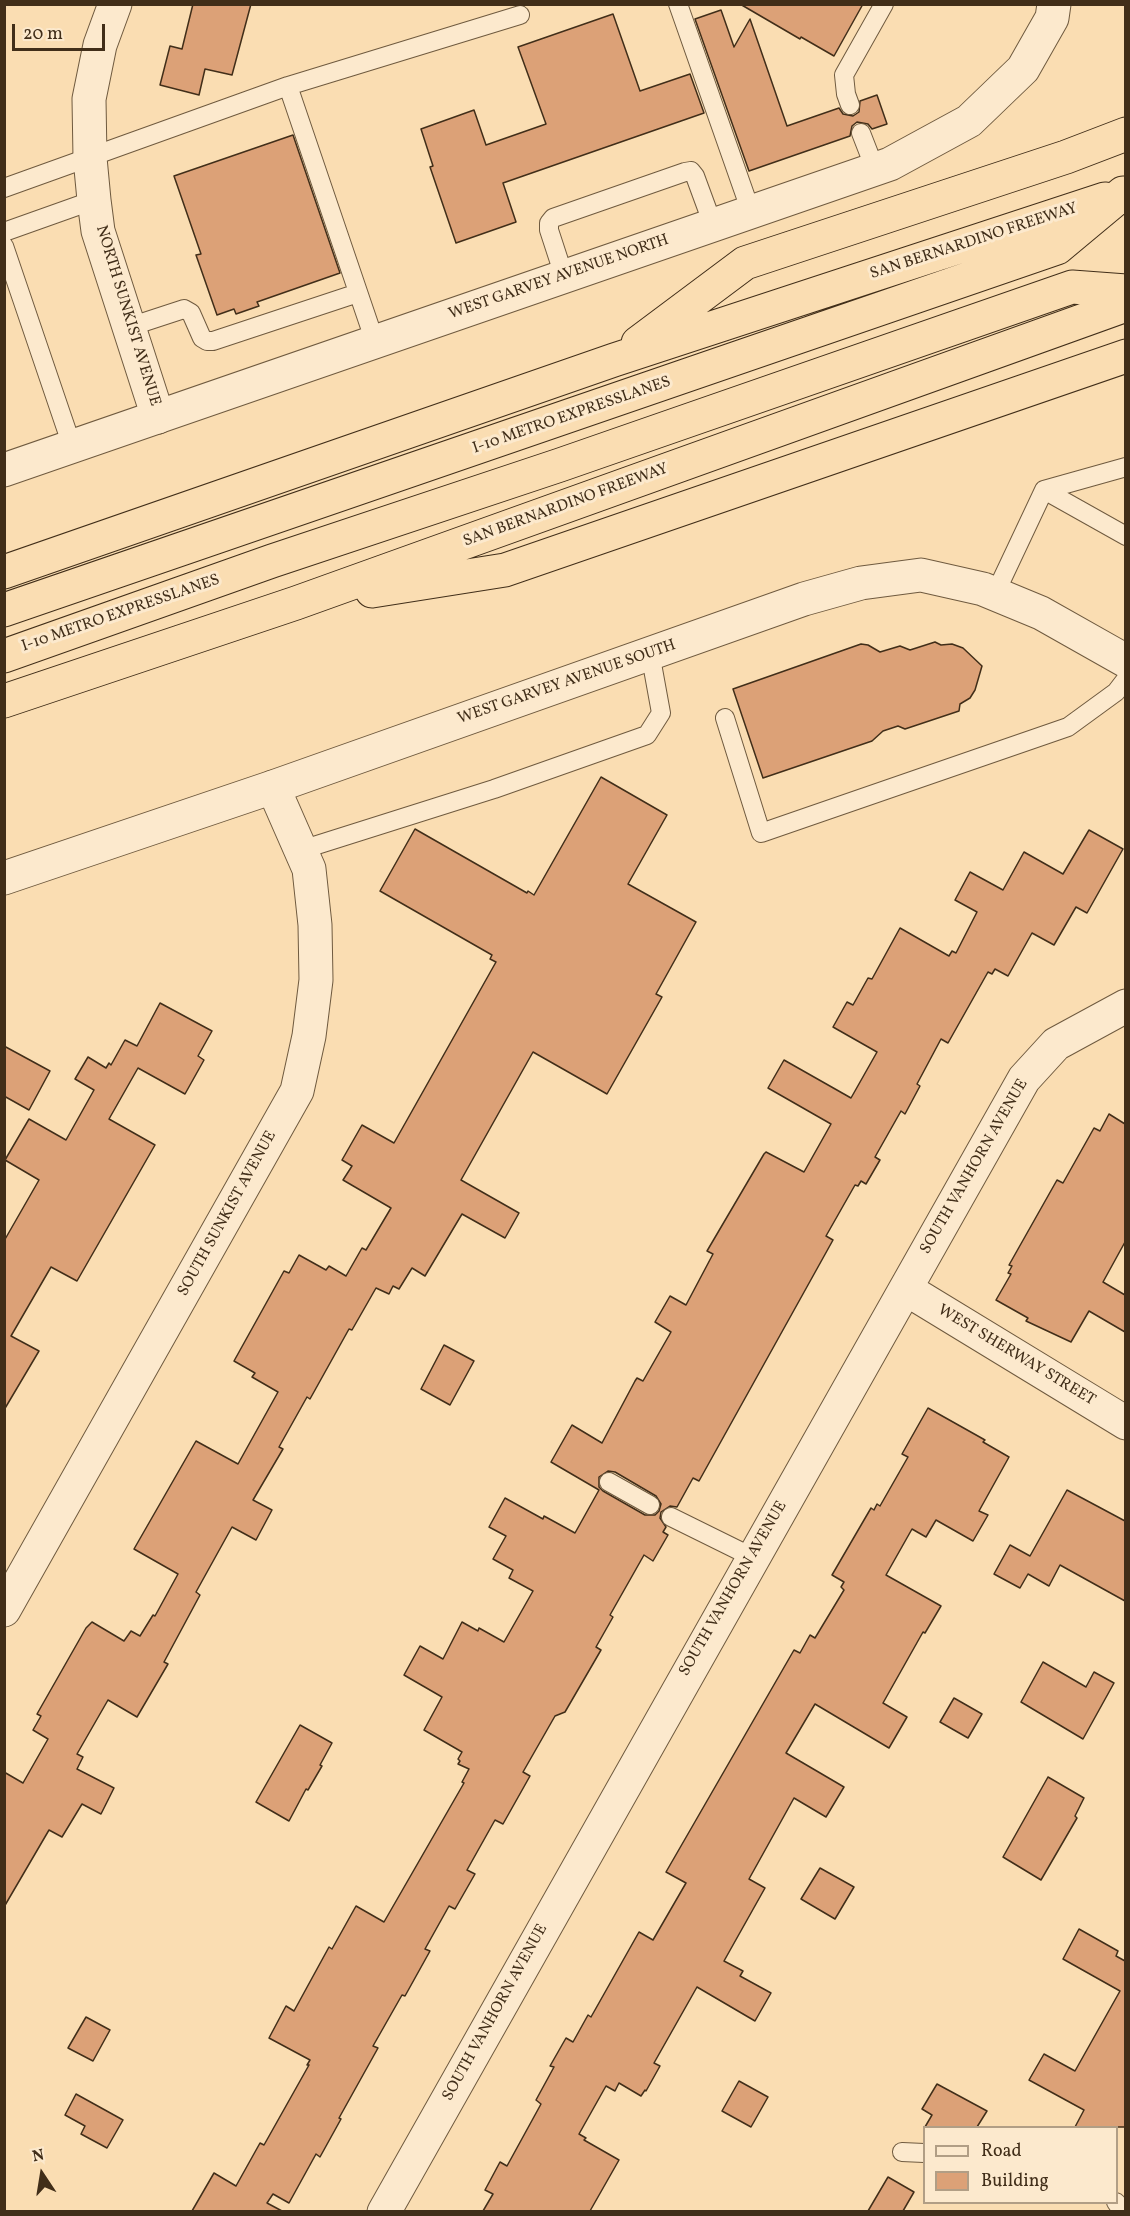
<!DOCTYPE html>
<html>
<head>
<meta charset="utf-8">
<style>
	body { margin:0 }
	#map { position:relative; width:1130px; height:2216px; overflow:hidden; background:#faddb2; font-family:Vollkorn,serif }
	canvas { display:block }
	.frame { position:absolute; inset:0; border:6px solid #412e19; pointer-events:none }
	.legend { position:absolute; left:923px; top:2126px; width:195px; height:78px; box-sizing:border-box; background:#fce9cd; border:2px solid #b19e85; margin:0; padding:8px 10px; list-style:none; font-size:18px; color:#412e19 }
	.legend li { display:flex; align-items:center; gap:12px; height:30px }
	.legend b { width:30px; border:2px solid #b19e85 }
	.north { position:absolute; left:12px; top:2144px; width:60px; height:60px; -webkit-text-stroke:4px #fce9cd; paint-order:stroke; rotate:348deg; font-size:16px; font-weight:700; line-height:24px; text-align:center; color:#412e19 }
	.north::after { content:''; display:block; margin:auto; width:21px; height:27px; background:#412e19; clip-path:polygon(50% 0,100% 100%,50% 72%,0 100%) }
	.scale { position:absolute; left:12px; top:24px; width:93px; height:27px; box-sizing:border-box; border:3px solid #412e19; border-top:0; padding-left:8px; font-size:18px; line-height:21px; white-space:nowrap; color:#412e19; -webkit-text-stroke:4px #fce9cd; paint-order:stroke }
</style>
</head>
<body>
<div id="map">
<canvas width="1130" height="2216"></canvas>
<div class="frame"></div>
<ul class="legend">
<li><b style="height:8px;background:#fce9cd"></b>Road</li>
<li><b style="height:16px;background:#dca177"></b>Building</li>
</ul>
<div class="north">N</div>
<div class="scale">20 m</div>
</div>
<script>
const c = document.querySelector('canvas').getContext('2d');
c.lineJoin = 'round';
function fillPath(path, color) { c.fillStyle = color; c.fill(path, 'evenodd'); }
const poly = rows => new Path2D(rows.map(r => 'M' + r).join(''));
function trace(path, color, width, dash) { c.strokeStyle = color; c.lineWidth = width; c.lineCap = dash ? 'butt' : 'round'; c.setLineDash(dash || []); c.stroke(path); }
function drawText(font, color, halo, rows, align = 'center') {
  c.font = font + ' Vollkorn,serif'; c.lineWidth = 6; c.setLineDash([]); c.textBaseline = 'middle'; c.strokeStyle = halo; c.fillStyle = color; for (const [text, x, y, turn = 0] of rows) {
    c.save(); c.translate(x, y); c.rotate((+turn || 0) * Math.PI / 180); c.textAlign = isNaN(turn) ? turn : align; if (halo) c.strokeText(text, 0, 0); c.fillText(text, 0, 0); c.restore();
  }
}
const building = poly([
	[193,4,251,4,232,75,205,69,199,95,160,85,170,46,182,49,193,4],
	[740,4,863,4,834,56,801,37,800,39,740,4],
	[721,10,734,47,750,19,787,126,839,108,843,114,853,116,859,112,860,101,877,95,887,124,872,129,868,124,857,122,852,126,850,136,749,171,695,19,721,10],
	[613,14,640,91,690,74,704,113,503,183,516,222,456,243,430,167,433,166,421,129,474,110,486,145,546,124,518,47,613,14],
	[293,135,340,273,257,302,259,306,236,314,234,309,217,315,196,255,201,254,174,176,293,135],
	[935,642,941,645,952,644,963,648,982,666,975,690,970,698,960,704,959,711,905,729,898,726,883,731,872,741,763,778,733,689,861,644,868,645,880,652,900,646,910,650,935,642],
	[601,777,667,815,628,884,696,922,656,994,662,997,607,1094,533,1052,461,1180,519,1213,505,1238,462,1214,425,1276,412,1268,399,1289,393,1286,389,1294,376,1288,352,1330,349,1329,310,1399,307,1397,279,1447,283,1449,253,1500,272,1510,256,1540,232,1527,196,1592,200,1595,164,1662,168,1664,137,1717,108,1700,77,1754,83,1757,77,1769,114,1788,101,1814,82,1804,62,1837,49,1830,4,1907,4,1772,23,1783,48,1739,33,1730,41,1716,37,1714,86,1628,92,1622,124,1641,131,1631,140,1636,153,1615,155,1616,178,1574,134,1549,196,1441,238,1464,278,1392,252,1377,255,1373,234,1361,284,1271,289,1273,299,1255,326,1270,329,1266,346,1276,362,1248,366,1250,391,1208,343,1180,352,1166,342,1160,362,1125,394,1143,496,962,490,959,492,955,380,891,415,829,527,893,528,891,534,895,601,777],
	[1089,830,1123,849,1087,913,1076,907,1054,945,1032,933,1008,976,995,969,992,974,988,972,948,1043,941,1039,917,1084,920,1086,905,1114,901,1111,875,1157,880,1160,866,1184,861,1181,858,1186,855,1185,826,1236,833,1240,699,1481,693,1478,677,1507,670,1506,661,1512,660,1518,666,1527,663,1532,668,1535,653,1561,644,1555,610,1615,613,1617,596,1647,601,1650,565,1712,555,1716,523,1772,530,1776,503,1824,495,1820,467,1870,475,1874,455,1909,449,1906,425,1949,430,1951,405,1996,402,1995,373,2046,378,2048,339,2118,341,2119,320,2157,316,2154,289,2203,273,2194,267,2203,282,2211,192,2211,214,2173,236,2186,260,2143,264,2145,309,2065,307,2065,310,2060,269,2038,286,2006,294,2011,329,1947,332,1949,356,1906,384,1922,464,1783,462,1782,469,1769,458,1764,460,1761,458,1759,462,1752,424,1730,442,1697,404,1675,420,1646,443,1659,462,1622,478,1631,479,1628,504,1642,533,1591,509,1578,513,1570,493,1559,506,1536,489,1527,505,1498,543,1519,544,1516,575,1533,599,1490,551,1462,572,1425,602,1443,635,1381,637,1378,643,1381,671,1332,655,1322,670,1296,686,1305,713,1254,707,1251,764,1154,766,1152,804,1172,831,1124,768,1088,784,1060,851,1098,877,1052,833,1027,847,1002,853,1005,868,978,872,979,900,928,949,956,952,951,956,953,977,912,955,900,970,872,1003,890,1024,852,1063,874,1089,830],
	[608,1471,615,1472,656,1496,661,1504,659,1511,655,1515,645,1515,603,1491,599,1487,599,1477,608,1471],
	[160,1003,212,1031,198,1056,204,1060,185,1094,138,1068,109,1119,155,1145,77,1281,51,1267,11,1336,39,1351,4,1410,4,1241,39,1180,5,1160,29,1119,66,1140,94,1090,75,1079,88,1057,106,1068,109,1063,111,1065,125,1040,137,1046,160,1003],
	[4,1046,50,1071,29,1110,4,1096,4,1046],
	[1109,1114,1125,1124,1125,1242,1103,1282,1125,1295,1125,1332,1089,1311,1071,1342,1026,1321,1028,1318,996,1300,1011,1274,1008,1273,1012,1266,1009,1265,1057,1180,1063,1183,1094,1128,1100,1131,1109,1114],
	[444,1345,474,1361,450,1405,421,1389,444,1345],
	[928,1408,985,1440,983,1442,1009,1457,979,1511,988,1515,973,1541,936,1520,926,1537,912,1529,886,1575,941,1606,925,1633,923,1632,883,1703,907,1717,889,1748,815,1704,786,1753,844,1787,826,1817,794,1798,749,1879,765,1888,724,1961,743,1971,740,1976,771,1993,755,2021,697,1987,654,2063,660,2066,646,2091,645,2090,641,2096,619,2083,615,2091,606,2086,579,2134,586,2138,584,2140,619,2160,590,2211,483,2211,493,2194,485,2190,500,2162,507,2166,541,2104,536,2100,554,2067,550,2066,566,2038,573,2042,588,2015,591,2017,639,1932,653,1940,686,1883,666,1872,794,1650,800,1653,810,1635,815,1638,844,1590,841,1587,844,1582,832,1575,871,1508,874,1510,877,1504,880,1506,908,1457,902,1454,928,1408],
	[1067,1490,1125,1521,1125,1601,1060,1565,1049,1586,1028,1574,1020,1588,994,1574,1010,1545,1030,1556,1067,1490],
	[1043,1662,1086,1687,1094,1672,1114,1683,1083,1739,1021,1702,1043,1662],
	[954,1698,982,1714,968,1738,940,1722,954,1698],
	[300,1725,332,1743,320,1765,322,1766,308,1790,306,1789,289,1821,256,1802,300,1725],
	[1048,1777,1084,1798,1075,1816,1077,1818,1041,1880,1003,1857,1048,1777],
	[820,1868,854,1887,835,1919,801,1899,820,1868],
	[1079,1929,1118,1951,1116,1956,1125,1961,1125,2127,1075,2127,1084,2110,1029,2080,1044,2054,1075,2071,1120,1991,1063,1959,1079,1929],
	[86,2017,110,2030,93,2061,68,2048,86,2017],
	[739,2081,768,2097,751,2127,722,2111,739,2081],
	[937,2084,987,2111,977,2127,925,2127,932,2115,922,2109,937,2084],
	[76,2094,123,2120,107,2148,81,2134,85,2126,65,2115,76,2094],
	[888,2177,914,2192,903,2211,868,2211,888,2177]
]);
fillPath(building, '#dca177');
trace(building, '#412e19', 1.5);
const service = poly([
	[678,4,751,212],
	[288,86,375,342],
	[850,105,846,94,844,75,884,4],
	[861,133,875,169],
	[4,188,288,86,520,15],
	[4,232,94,200],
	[4,246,72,446],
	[564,276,549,230,549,223,553,218,685,172,691,171,695,176,713,225],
	[129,327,184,309,191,313,202,338,207,341,213,341,358,293],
	[1044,490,1126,536],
	[995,594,1044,490,1126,467],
	[725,718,761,833,1068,727,1116,692,1126,679],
	[301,850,494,789,647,735,661,713,653,669,647,655],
	[609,1482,650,1505],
	[671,1517,752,1557],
	[902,2152,924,2153],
	[1116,2202,1123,2212]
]);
const minor = poly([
	[115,4,100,45,89,99,90,158,94,200,98,231,158,417],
	[906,1289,1126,1423],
	[4,1610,297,1091,309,1036,316,980,315,925,309,869,273,787],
	[384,2212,1024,1079,1056,1044,1126,1006]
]);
const tertiary = poly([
	[4,470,890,164,969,121,1023,69,1052,18,1054,4],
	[4,878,273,787,804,599,861,583,921,575,983,589,1041,613,1126,661]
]);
const motorway = poly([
	[638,343,745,263,1066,157,1126,134],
	[4,572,614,360,1105,199],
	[372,591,505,570,1126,356],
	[4,610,1057,248,1123,193],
	[4,656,272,561,560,465,1072,287,1126,291],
	[4,701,296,603,1126,305]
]);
trace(service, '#6f5a3f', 20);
trace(minor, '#6f5a3f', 35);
trace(tertiary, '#6f5a3f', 35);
trace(motorway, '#412e19', 35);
trace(service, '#fce9cd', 18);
trace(minor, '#fce9cd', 33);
trace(tertiary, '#fce9cd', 33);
trace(motorway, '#faddb2', 33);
drawText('16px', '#412e19', '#fce9cd', [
	["SAN BERNARDINO FREEWAY",974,242,-18],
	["WEST GARVEY AVENUE NORTH",559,278,-19],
	["NORTH SUNKIST AVENUE",127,316,73],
	["I-10 METRO EXPRESSLANES",572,416,-19],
	["SAN BERNARDINO FREEWAY",566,506,-20],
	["I-10 METRO EXPRESSLANES",121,614,-19],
	["WEST GARVEY AVENUE SOUTH",567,683,-19],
	["SOUTH VANHORN AVENUE",975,1167,-60],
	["SOUTH SUNKIST AVENUE",228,1214,-61],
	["WEST SHERWAY STREET",1016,1356,31],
	["SOUTH VANHORN AVENUE",734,1589,-60],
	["SOUTH VANHORN AVENUE",496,2013,-61]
]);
</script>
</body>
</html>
